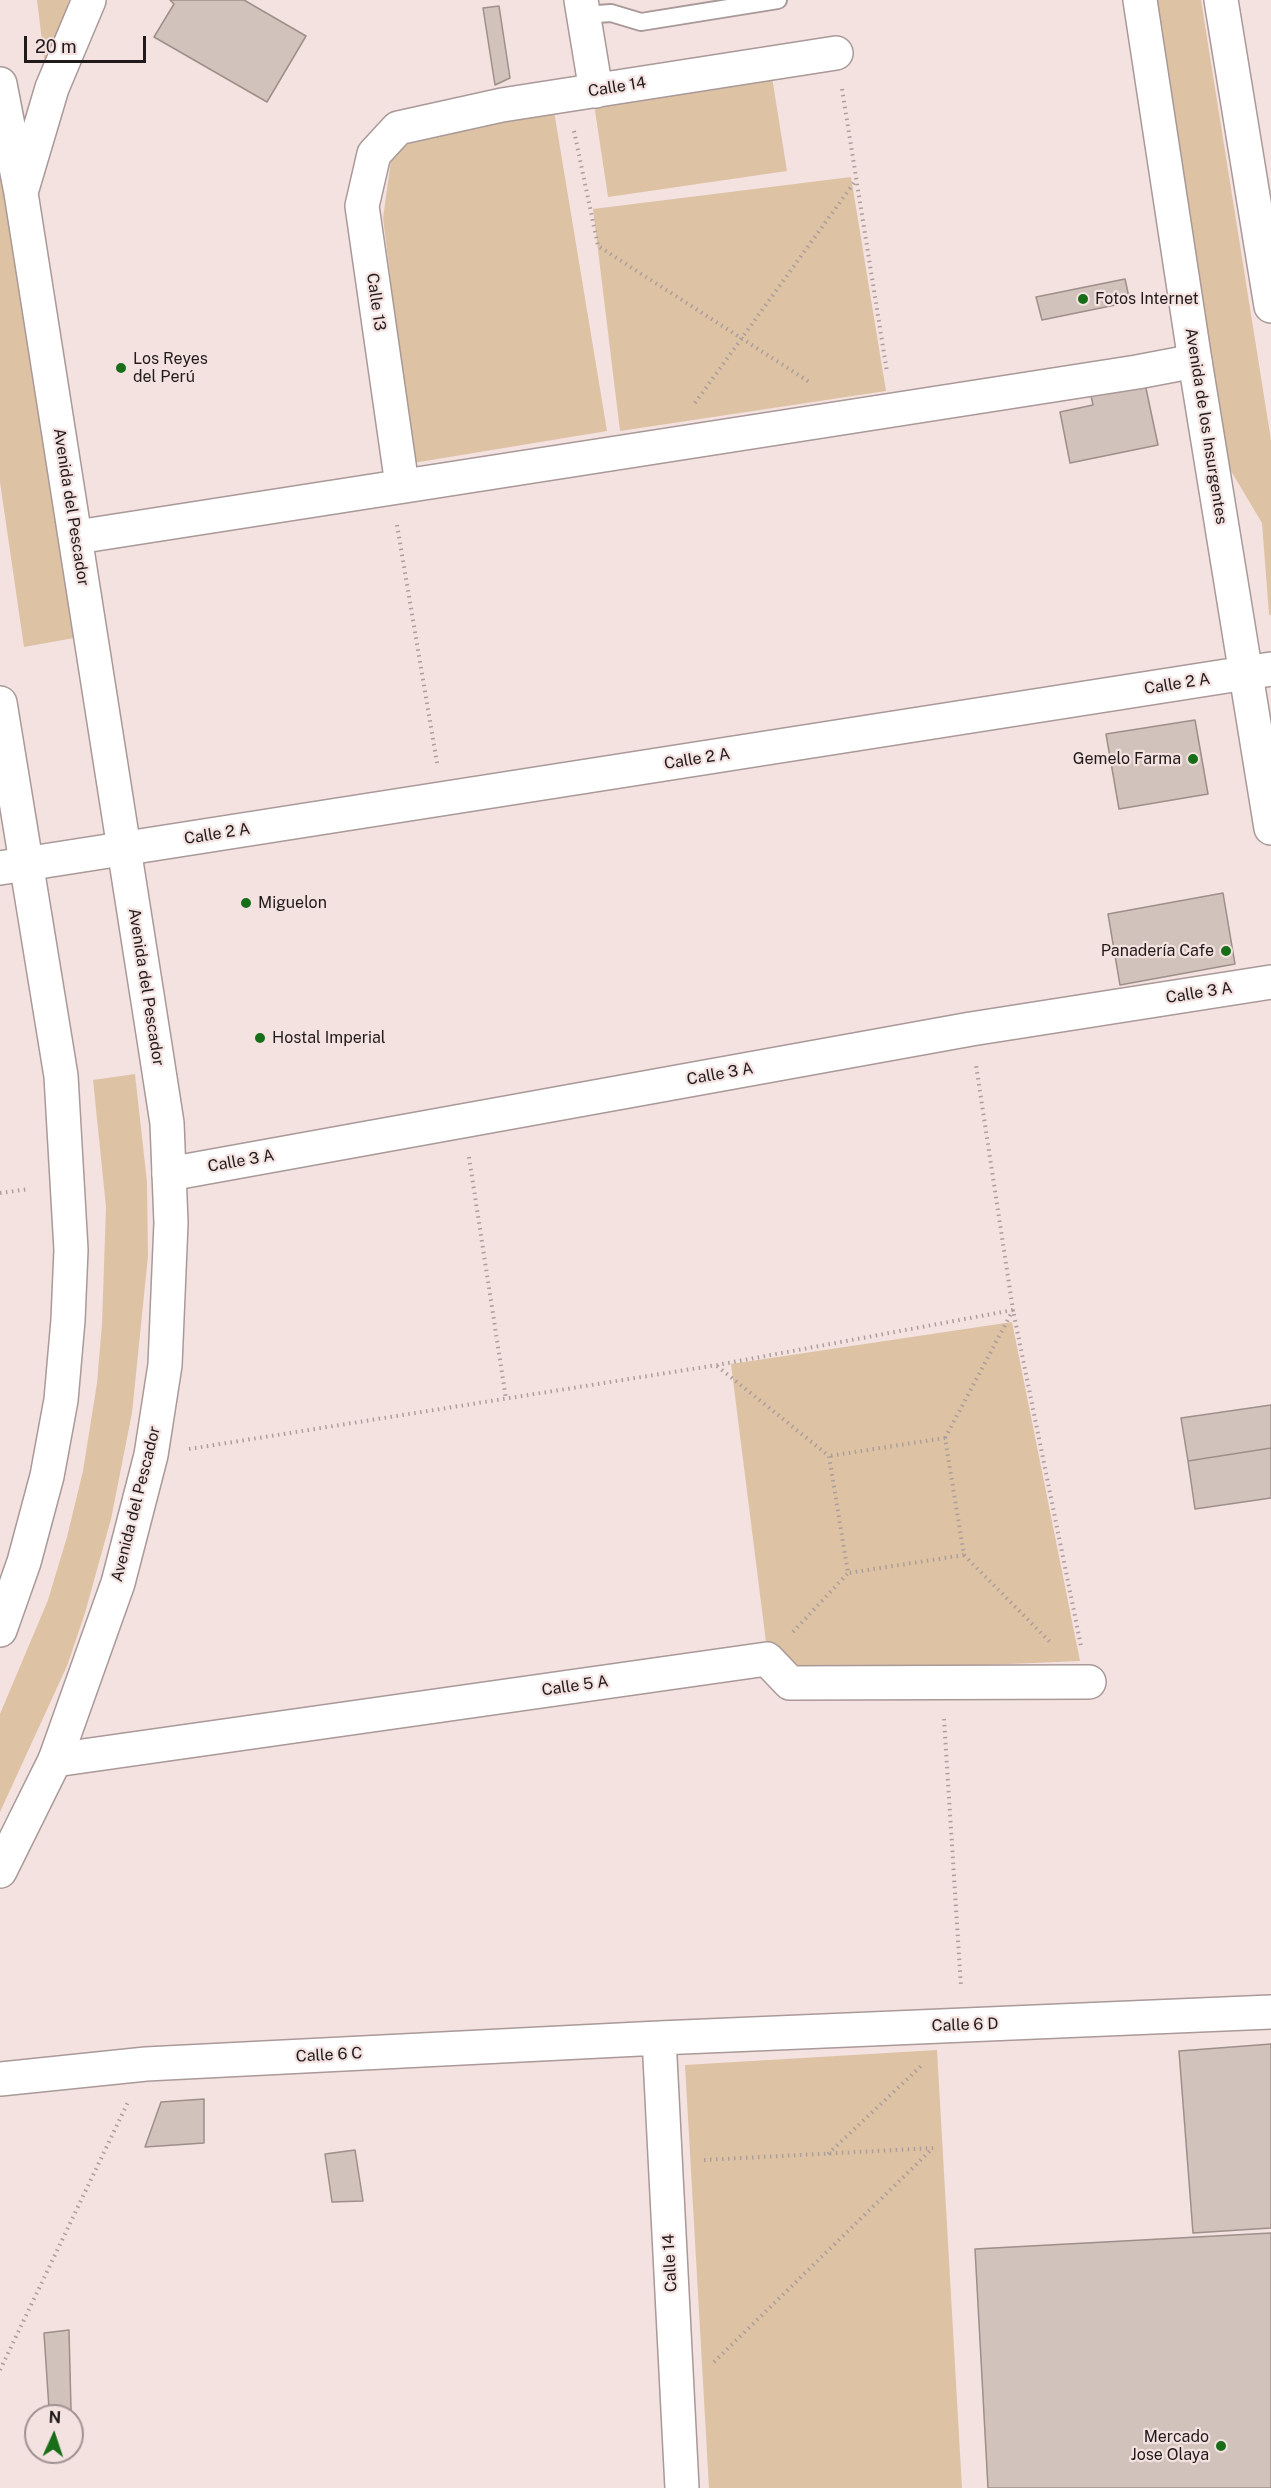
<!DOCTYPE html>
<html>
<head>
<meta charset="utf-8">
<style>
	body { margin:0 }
	#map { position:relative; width:1271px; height:2488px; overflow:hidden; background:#f4e2e1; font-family:"Public Sans",sans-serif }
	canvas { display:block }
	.north { position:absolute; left:24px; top:2404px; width:60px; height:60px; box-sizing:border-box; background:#f4e2e1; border:2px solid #9f9291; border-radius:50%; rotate:3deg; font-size:16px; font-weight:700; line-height:24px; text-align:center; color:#201a1a }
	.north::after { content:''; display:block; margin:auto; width:21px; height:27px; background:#186e18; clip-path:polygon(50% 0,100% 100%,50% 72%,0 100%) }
	.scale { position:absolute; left:24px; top:36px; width:122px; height:27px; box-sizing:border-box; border:3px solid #201a1a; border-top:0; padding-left:8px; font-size:18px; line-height:21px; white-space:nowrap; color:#201a1a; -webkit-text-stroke:4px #f4e2e1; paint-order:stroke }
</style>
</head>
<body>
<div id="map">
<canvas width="1271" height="2488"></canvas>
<div class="north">N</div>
<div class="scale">20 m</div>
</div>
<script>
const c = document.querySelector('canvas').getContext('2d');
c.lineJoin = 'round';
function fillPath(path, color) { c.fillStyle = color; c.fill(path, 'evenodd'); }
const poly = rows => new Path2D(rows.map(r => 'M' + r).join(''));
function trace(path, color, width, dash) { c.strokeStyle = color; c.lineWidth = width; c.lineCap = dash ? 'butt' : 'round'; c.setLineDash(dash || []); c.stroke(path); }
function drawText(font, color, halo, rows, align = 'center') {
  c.font = font + ' "Public Sans",sans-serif'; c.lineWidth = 4.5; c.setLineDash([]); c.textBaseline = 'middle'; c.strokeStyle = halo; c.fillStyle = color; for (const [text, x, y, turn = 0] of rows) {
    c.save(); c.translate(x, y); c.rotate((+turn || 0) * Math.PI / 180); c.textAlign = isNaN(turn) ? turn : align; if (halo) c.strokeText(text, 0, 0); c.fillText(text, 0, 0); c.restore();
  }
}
fillPath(poly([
	[37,0,69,0,46,73],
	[1155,0,1201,0,1271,440,1271,616,1269,614,1262,523,1225,461],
	[772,77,787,171,608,197,594,104],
	[552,99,607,431,413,463,383,218,394,139],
	[0,169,74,638,24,647,0,482],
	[851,177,886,391,620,431,593,209],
	[135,1074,147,1182,148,1256,132,1413,111,1519,85,1613,67,1666,0,1812,0,1714,48,1600,67,1537,83,1471,97,1383,102,1324,106,1207,93,1080],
	[1012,1322,1080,1661,770,1674,731,1364],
	[937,2050,962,2488,709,2488,685,2065]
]), '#ddc2a4');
const building = poly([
	[170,0,244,0,306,36,267,102,154,37,174,4,170,0],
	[499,6,510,78,495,85,483,8,499,6],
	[1125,279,1130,302,1042,320,1036,297,1125,279],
	[1144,379,1158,445,1070,463,1060,412,1093,405,1090,391,1144,379],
	[1195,720,1208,794,1119,809,1106,734,1195,720],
	[1223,893,1235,964,1120,985,1108,914,1223,893],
	[1271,1405,1271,1448,1188,1461,1181,1418,1271,1405],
	[1271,1448,1271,1498,1195,1509,1188,1461,1271,1448],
	[1271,2044,1271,2228,1193,2233,1179,2051,1271,2044],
	[204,2099,204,2143,145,2147,161,2102,204,2099],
	[355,2150,363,2201,332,2202,325,2154,355,2150],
	[1271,2233,1271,2488,988,2488,975,2249,1271,2233],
	[69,2330,71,2410,49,2409,44,2333,69,2330]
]);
fillPath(building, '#d1c2bb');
trace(building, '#9d8f89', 1.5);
const lane = poly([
	[583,15,611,13,641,22,778,0]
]);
const street = poly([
	[581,0,596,91],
	[402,485,362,206,374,154,398,128,502,105,836,53],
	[77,537,1137,372,1195,361],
	[0,868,1271,669],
	[169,1174,971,1029,1271,982],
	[55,1760,767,1659,790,1683,1089,1682],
	[659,2038,682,2488],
	[0,2079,146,2064,659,2038,1271,2012]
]);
const secondary = poly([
	[1140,0,1195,361,1271,828],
	[1221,0,1271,306],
	[0,84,21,193,153,1033,167,1123,171,1223,165,1365,151,1455,118,1583,55,1760,0,1871],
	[22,189,52,88,89,0],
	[0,703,61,1076,71,1250,68,1320,61,1400,47,1476,24,1562,0,1630]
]);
trace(lane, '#a99998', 20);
trace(street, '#a99998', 36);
trace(secondary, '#a99998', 36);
trace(poly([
	[842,89,887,372],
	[574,131,598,246,811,383],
	[695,403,856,180],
	[397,525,437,763],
	[469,1157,506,1399],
	[0,1193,29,1189],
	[717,1366,829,1456,848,1573,964,1555,945,1438,829,1456],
	[945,1438,1013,1310,976,1065],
	[189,1449,717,1365,1013,1310,1081,1646],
	[964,1555,1052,1644],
	[793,1632,848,1573],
	[944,1719,961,1987],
	[828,2154,921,2066],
	[704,2160,933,2148],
	[714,2362,933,2148],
	[0,2370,128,2102]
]), '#ac9e9d', 4, [1.5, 4.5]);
trace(lane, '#fff', 16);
trace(street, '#fff', 33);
trace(secondary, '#fff', 33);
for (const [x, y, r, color] of [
	[1083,299,6,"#186e18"],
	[121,368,6,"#186e18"],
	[1193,759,6,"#186e18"],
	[246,903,6,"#186e18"],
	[1226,951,6,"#186e18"],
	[260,1038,6,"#186e18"],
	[1221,2446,6,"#186e18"]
]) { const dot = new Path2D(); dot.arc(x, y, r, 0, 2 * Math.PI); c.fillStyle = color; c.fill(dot); trace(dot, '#f4e2e1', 2); }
drawText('16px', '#201a1a', '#f4e2e1', [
	["Calle 14",617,87,-9],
	["Calle 13",376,302,82],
	["Avenida de los Insurgentes",1206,426,81],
	["Avenida del Pescador",71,507,81],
	["Calle 2 A",1177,684,-9],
	["Calle 2 A",697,759,-9],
	["Calle 2 A",217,834,-9],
	["Avenida del Pescador",146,987,81],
	["Calle 3 A",1199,993,-9],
	["Calle 3 A",720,1074,-10],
	["Calle 3 A",241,1161,-10],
	["Avenida del Pescador",136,1504,-76],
	["Calle 5 A",575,1686,-8],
	["Calle 6 D",965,2025,-2],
	["Calle 6 C",329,2055,-3],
	["Calle 14",670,2263,-93]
]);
drawText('16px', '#201a1a', '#f4e2e1', [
	["Fotos Internet",1095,299],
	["Los Reyes",133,359],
	["del Perú",133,377],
	["Gemelo Farma",1181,759,"right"],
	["Miguelon",258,903],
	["Panadería Cafe",1214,951,"right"],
	["Hostal Imperial",272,1038],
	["Mercado",1209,2437,"right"],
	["Jose Olaya",1209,2455,"right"]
], 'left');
</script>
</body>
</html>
